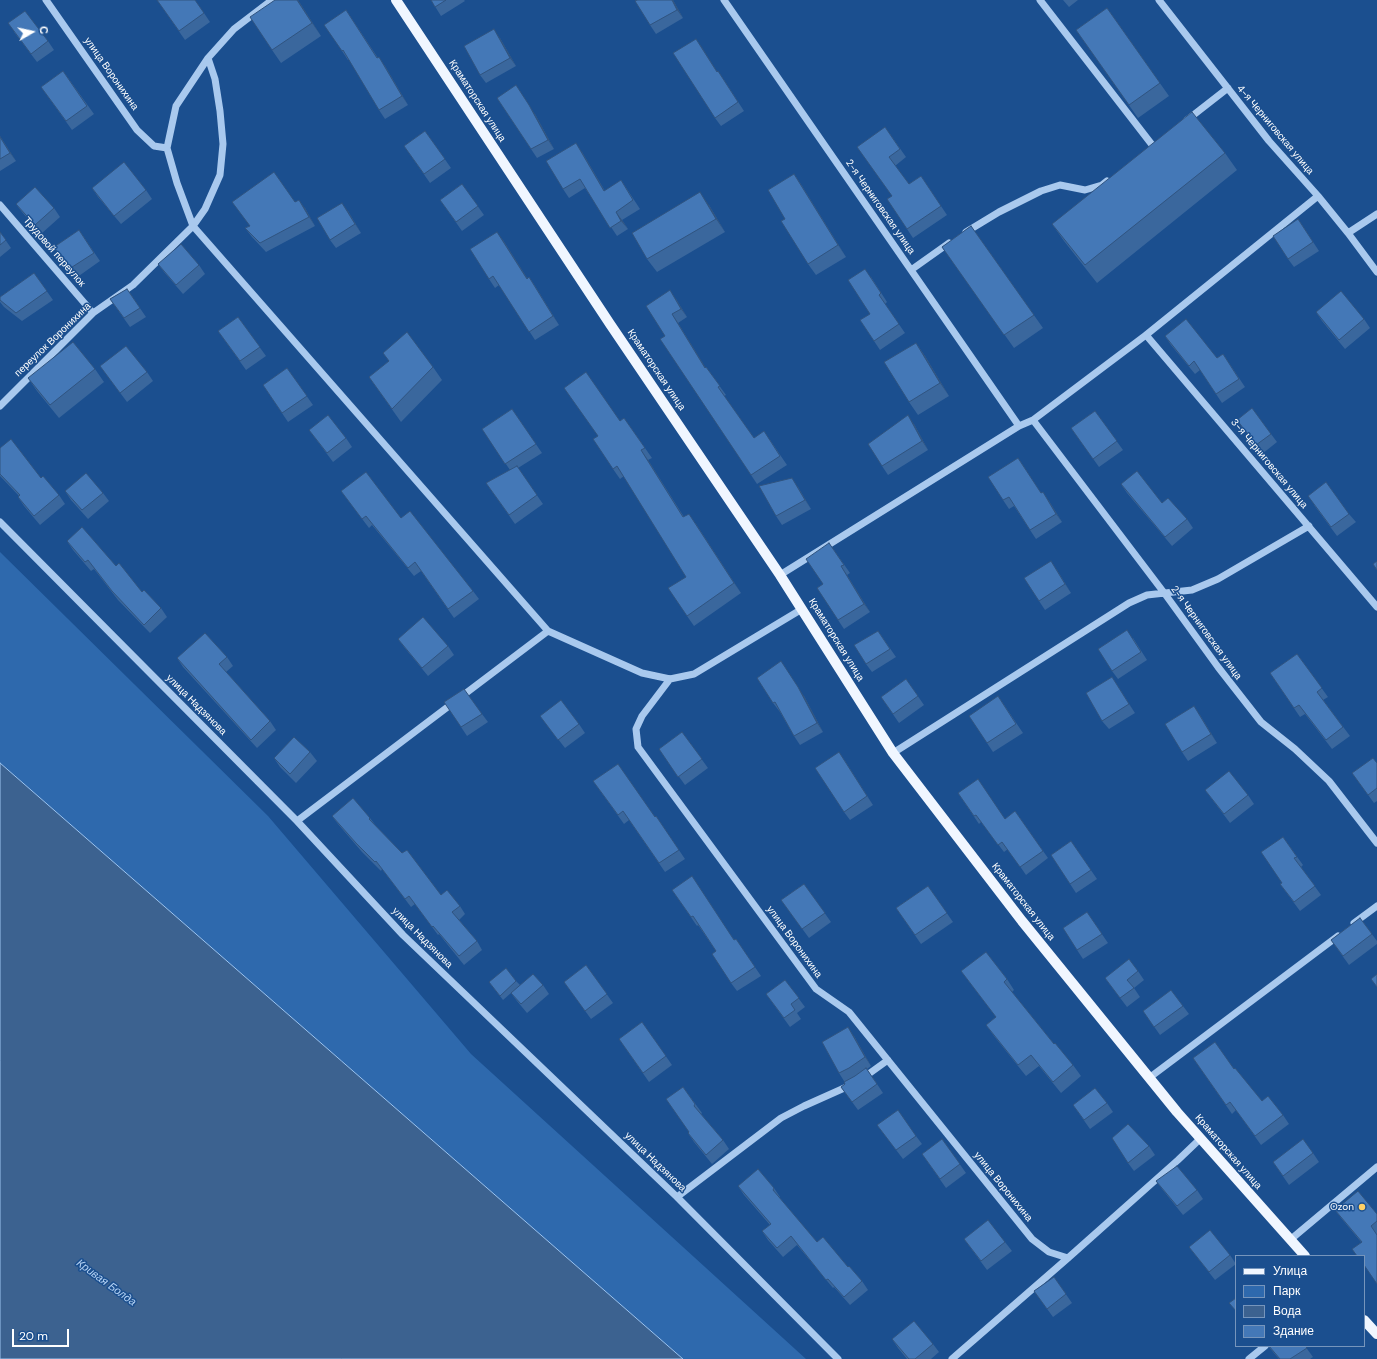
<!DOCTYPE html>
<html>
<head>
<meta charset="utf-8">
<style>
	body { margin:0 }
	#map { position:relative; width:1377px; height:1359px; overflow:hidden; background:#1b4f8f; font-family:"DM Sans",sans-serif }
	canvas { display:block }
	.legend { position:absolute; left:1235px; top:1255px; width:130px; height:92px; box-sizing:border-box; background:#1b4f8f; border:1px solid #7695bc; margin:0; padding:5px 7px; list-style:none; font-size:12px; color:#fff }
	.legend li { display:flex; align-items:center; gap:8px; height:20px }
	.legend b { width:20px; border:1px solid #7695bc }
	.north { position:absolute; left:12px; top:12px; width:40px; height:40px; -webkit-text-stroke:3px #1b4f8f; paint-order:stroke; rotate:81deg; font-size:11px; font-weight:700; line-height:16px; text-align:center; color:#fff }
	.north::after { content:''; display:block; margin:auto; width:14px; height:18px; background:#fff; clip-path:polygon(50% 0,100% 100%,50% 72%,0 100%) }
	.scale { position:absolute; left:12px; top:1329px; width:57px; height:18px; box-sizing:border-box; border:2px solid #fff; border-top:0; padding-left:5px; font-size:12px; line-height:14px; white-space:nowrap; color:#fff; -webkit-text-stroke:3px #1b4f8f; paint-order:stroke }
</style>
</head>
<body>
<div id="map">
<canvas width="1377" height="1359"></canvas>
<ul class="legend">
<li><b style="height:5px;background:#f0f6ff"></b>Улица</li>
<li><b style="height:11px;background:#2e69ad"></b>Парк</li>
<li><b style="height:11px;background:#3c6290"></b>Вода</li>
<li><b style="height:11px;background:#4478b7"></b>Здание</li>
</ul>
<div class="north">С</div>
<div class="scale">20 m</div>
</div>
<script>
const c = document.querySelector('canvas').getContext('2d');
c.lineJoin = 'round';
function fillPath(path, color) { c.fillStyle = color; c.fill(path, 'evenodd'); }
const poly = rows => new Path2D(rows.map(r => 'M' + r).join(''));
function trace(path, color, width, dash) { c.strokeStyle = color; c.lineWidth = width; c.lineCap = dash ? 'butt' : 'round'; c.setLineDash(dash || []); c.stroke(path); }
function drawText(font, color, halo, rows, align = 'center') {
  c.font = font + ' "DM Sans",sans-serif'; c.lineWidth = 3; c.setLineDash([]); c.textBaseline = 'middle'; c.strokeStyle = halo; c.fillStyle = color; for (const [text, x, y, turn = 0] of rows) {
    c.save(); c.translate(x, y); c.rotate((+turn || 0) * Math.PI / 180); c.textAlign = isNaN(turn) ? turn : align; if (halo) c.strokeText(text, 0, 0); c.fillText(text, 0, 0); c.restore();
  }
}
fillPath(poly([
	[0,552,268,816,471,1054,806,1359,683,1359,0,763]
]), '#2e69ad');
const water = poly([
	[0,763,683,1359,0,1359,0,763]
]);
fillPath(water, '#3c6290');
trace(water, '#9cc4f0', 1);
trace(poly([
	[46,0,137,130,154,146,167,148],
	[272,0,234,29,208,58,176,106,167,148,177,183,193,226,548,631],
	[724,0,1019,426],
	[1040,0,1153,146],
	[1159,0,1269,141,1318,196,1348,233,1377,272],
	[1187,120,1228,88],
	[0,205,93,313],
	[966,232,999,212,1041,191,1060,185,1085,190,1102,185,1107,181],
	[1348,233,1377,214],
	[911,270,949,243],
	[1146,335,1377,607],
	[0,406,93,313,133,285,193,226,205,209,220,175,223,144,220,111,215,79,208,58],
	[1033,420,1165,594,1218,667,1261,722,1295,749,1329,781,1377,843],
	[0,522,297,821,403,935,677,1197,838,1359],
	[780,575,1019,426,1033,420,1146,335,1318,196],
	[670,679,642,716,636,729,638,747,816,989,849,1012,1032,1239,1049,1252,1068,1258],
	[893,753,1129,603,1147,595,1192,590,1218,579,1309,526],
	[297,821,548,631,642,673,670,679,694,674,802,609],
	[1354,923,1377,906],
	[863,1078,888,1060],
	[1149,1078,1338,936],
	[677,1197,781,1118,804,1106,851,1085],
	[1290,1240,1377,1167],
	[952,1359,1068,1258,1178,1160,1200,1139],
	[1249,1359,1265,1346]
]), '#a9c9ee', 7);
trace(poly([
	[396,0,610,324,780,575,893,753,1022,921,1177,1112,1305,1256],
	[1364,1320,1377,1334]
]), '#f0f6ff', 10);
fillPath(poly([
	[157,0,204,13,210,22,185,40],
	[275,0,298,0,321,36,281,63,272,50],
	[431,0,464,0,465,1,441,16],
	[637,0,673,0,683,18,656,34,650,25],
	[1063,0,1078,0,1069,7],
	[1107,8,1169,96,1138,118,1076,30],
	[346,10,378,58,385,66,408,105,385,119,379,110,349,59,348,60,342,51],
	[14,32,48,41,54,50,37,62],
	[500,38,516,66,486,83,480,75],
	[696,39,717,72,724,80,744,111,721,126,715,118],
	[63,71,94,114,72,130,41,87],
	[497,98,535,114,554,149,537,158],
	[885,127,906,157,895,166,909,184,921,176,947,215,913,238,887,199,892,196],
	[425,131,451,168,430,183,404,146],
	[0,136,16,161,0,171],
	[582,152,605,191,621,180,640,209,622,220,628,229,617,236,585,188,569,198,563,189],
	[1225,153,1237,170,1097,283,1064,241,1052,224],
	[794,174,802,186,846,257,816,275,808,264,785,219],
	[462,184,484,215,462,231,440,200],
	[92,188,146,190,152,199,121,224,98,197],
	[295,202,305,208,315,226,266,252,252,237,245,228],
	[16,204,54,208,60,217,41,234,22,212],
	[709,205,725,232,657,272,647,259],
	[348,211,361,233,336,248,330,240],
	[1298,219,1319,251,1294,267,1288,259],
	[971,226,1043,328,1014,348,942,247],
	[79,230,100,261,76,278,54,247],
	[0,232,11,248,0,257],
	[503,240,527,278,529,277,535,286,559,325,535,340,499,285,495,288,489,279],
	[158,264,199,265,205,274,183,294,164,272],
	[34,273,53,300,22,321,4,307,0,302,0,297],
	[871,277,887,302,885,304,905,333,880,350,860,320,870,314],
	[127,289,146,317,130,327,110,299],
	[676,299,687,317,678,323,705,367,706,367,726,395,724,396,754,438,770,440,787,465,757,484,751,475,665,336],
	[1316,312,1364,319,1370,328,1345,349,1322,321],
	[238,317,266,356,246,370,218,331],
	[1165,336,1217,358,1223,354,1245,387,1222,403,1200,370,1195,374,1171,345],
	[916,343,925,356,949,396,918,415,909,402],
	[389,361,433,367,442,380,401,422,369,377],
	[100,366,147,372,153,381,127,402],
	[287,368,313,405,288,422,263,385],
	[95,369,104,382,59,418,37,391,28,378],
	[512,409,542,453,518,468,543,504,515,524,486,483,510,470,482,429],
	[1095,411,1123,450,1099,467,1071,428],
	[624,418,652,458,648,460,684,517,696,524,741,593,694,626,687,616,686,577,624,476,620,479,613,469,620,421],
	[1237,420,1271,434,1277,442,1262,454],
	[914,424,928,450,888,475,882,466],
	[309,430,346,438,352,447,333,462],
	[0,448,41,478,59,495,65,504,40,525,24,506,18,497,19,496,0,476],
	[1018,458,1041,493,1049,501,1062,522,1036,539,1014,506,1009,509,1003,500],
	[1121,484,1162,503,1187,519,1193,528,1172,546,1127,493],
	[798,487,811,509,782,525,776,516],
	[65,491,103,493,109,501,88,519,71,500],
	[341,491,401,518,473,591,479,599,454,618,421,571,414,576,372,525,369,528],
	[1314,505,1349,514,1356,522,1337,536],
	[67,541,116,566,142,592,161,608,167,617,150,633,118,600,94,569,91,571,73,550],
	[829,543,850,573,847,575,870,612,844,629,838,620,823,584],
	[1057,570,1071,593,1045,610,1039,601],
	[878,631,896,657,872,672,866,664],
	[1133,638,1147,660,1118,679,1112,671],
	[398,639,448,646,454,655,428,676,404,647],
	[1297,654,1328,697,1323,700,1350,736,1332,749,1305,714,1300,717,1270,673],
	[227,657,233,666,226,672,270,721,276,730,257,748,183,667,177,658],
	[1112,677,1135,713,1109,729,1102,721],
	[757,678,804,696,823,732,800,745,794,736,780,712,773,703],
	[906,679,924,705,899,723,881,697],
	[998,696,1023,733,993,752,987,743],
	[482,714,488,722,467,736,461,727],
	[1200,715,1217,743,1188,761,1182,752],
	[540,716,579,724,585,733,565,748],
	[682,732,708,768,685,785,659,749],
	[310,752,317,761,296,783,280,767,274,758],
	[845,761,873,805,850,820,844,812],
	[1377,763,1377,801,1374,803,1352,773],
	[593,781,655,817,656,816,685,859,665,872,629,820,624,824],
	[1205,790,1248,795,1254,804,1230,823],
	[958,793,1005,819,1015,811,1048,858,1026,875,1008,849,1004,852,981,822,979,824],
	[332,816,370,818,376,826,441,895,460,906,465,914,459,920,477,941,482,950,464,965,439,934,438,935,415,904,411,907,382,869,381,871,362,852,338,824],
	[1283,837,1303,865,1301,867,1321,895,1300,911,1280,884,1282,883],
	[1071,841,1097,879,1076,893,1051,855],
	[804,884,831,922,809,938,781,900],
	[928,886,953,922,921,944,896,908],
	[672,890,735,940,736,939,761,976,737,991,731,983,716,951,698,925,697,926],
	[1360,918,1377,941,1377,944,1349,965,1331,940],
	[1093,921,1108,943,1083,959,1077,950],
	[586,965,613,1003,591,1019,564,982],
	[961,971,1007,979,1014,990,1012,992,1054,1044,1073,1065,1081,1076,1061,1093,1039,1066,1026,1076,994,1036,986,1025,996,1017],
	[1138,971,1144,980,1134,988,1140,997,1127,1007,1105,978],
	[785,980,805,1007,797,1013,801,1019,790,1027,766,994],
	[516,981,520,985,543,985,549,994,527,1013,517,1001,511,993,503,1000,489,982],
	[1183,1006,1189,1014,1160,1035,1143,1011],
	[642,1022,672,1065,649,1082,619,1039],
	[854,1036,871,1066,867,1069,883,1093,858,1110,841,1087,845,1084,844,1081,839,1073],
	[1193,1058,1234,1069,1262,1101,1283,1115,1289,1124,1261,1145,1236,1110,1232,1114],
	[683,1087,702,1113,701,1114,723,1140,729,1149,712,1164,694,1142,688,1133,689,1132],
	[1107,1103,1113,1112,1090,1129,1073,1105],
	[877,1125,916,1136,922,1144,903,1159],
	[942,1139,966,1173,946,1188,922,1154],
	[1149,1146,1155,1155,1134,1171,1128,1163],
	[1313,1153,1319,1162,1289,1185,1273,1162],
	[1156,1181,1197,1190,1203,1199,1183,1215,1162,1189],
	[738,1186,774,1188,780,1197,779,1198,817,1242,848,1267,862,1281,868,1290,850,1305,834,1287,833,1288,797,1245,783,1257,768,1240,762,1231,770,1225,744,1195],
	[1335,1210,1377,1214,1377,1234,1361,1242,1341,1218],
	[964,1239,1005,1242,1012,1251,987,1270],
	[1189,1247,1230,1255,1236,1264,1215,1280],
	[1054,1277,1072,1303,1053,1317,1034,1291],
	[892,1339,933,1344,939,1352,931,1359,907,1359,898,1348],
	[1268,1346,1305,1346,1313,1357,1310,1359,1279,1359]
]), '#3a679d');
fillPath(poly([
	[297,0,298,0,321,36,312,23],
	[672,0,673,0,683,18,677,10],
	[494,29,500,38,516,66,510,58],
	[696,39,702,47,723,81,717,72],
	[379,57,385,66,408,105,402,96],
	[516,85,535,114,554,149,548,140],
	[0,136,16,161,10,153,0,137],
	[576,143,582,152,610,200,604,191],
	[794,174,802,186,846,257,838,245],
	[700,192,709,205,725,232,716,219],
	[299,200,305,208,315,226,309,217],
	[342,203,348,211,361,233,355,224],
	[616,212,622,220,628,229,621,221],
	[497,232,503,240,533,287,527,279],
	[529,277,535,286,559,325,553,316],
	[670,290,676,299,687,317,681,309],
	[672,314,678,323,711,376,705,368],
	[916,343,925,356,949,396,940,383],
	[908,415,914,424,928,450,922,441],
	[641,450,648,460,690,528,683,517],
	[792,478,798,487,811,509,805,500],
	[1043,492,1049,501,1062,522,1056,514],
	[689,514,696,524,741,593,734,583],
	[1051,561,1057,570,1071,593,1065,584],
	[841,566,847,575,870,612,864,604],
	[787,670,804,696,823,732,817,723],
	[1112,677,1118,686,1135,713,1129,704],
	[1194,706,1200,715,1217,743,1211,734],
	[839,752,845,761,873,805,867,796],
	[848,1027,854,1036,871,1066,865,1057]
]), '#305480');
const building = poly([
	[157,0,195,0,204,13,179,31,157,0],
	[275,0,297,0,312,23,272,50,250,17,275,0],
	[431,0,446,0,435,7,431,0],
	[637,0,672,0,677,10,650,25,635,1,637,0],
	[1107,8,1160,83,1129,105,1076,30,1107,8],
	[346,10,377,58,379,57,402,96,379,110,343,50,342,51,324,25,346,10],
	[25,11,48,41,31,54,8,23,25,11],
	[494,29,510,58,480,75,464,46,494,29],
	[696,39,717,72,718,71,738,102,715,118,673,53,696,39],
	[63,71,87,106,66,121,41,87,63,71],
	[516,85,529,105,548,140,531,149,497,98,516,85],
	[1192,112,1225,153,1085,265,1052,224,1192,112],
	[885,127,900,149,889,157,909,184,921,176,941,206,907,229,887,199,892,196,857,147,885,127],
	[425,131,445,159,424,174,404,146,425,131],
	[0,137,10,153,0,159,0,137],
	[576,143,604,191,621,180,633,200,616,212,621,221,610,228,580,179,563,189,546,161,576,143],
	[124,162,146,190,114,216,92,188,124,162],
	[274,172,295,202,299,200,309,217,260,243,245,228,250,226,232,202,274,172],
	[794,174,838,245,808,264,781,221,785,219,768,190,794,174],
	[462,184,478,206,456,222,440,200,462,184],
	[35,187,54,208,35,225,16,204,35,187],
	[700,192,716,219,647,259,632,233,700,192],
	[342,203,355,224,330,240,317,218,342,203],
	[1298,219,1313,242,1288,259,1273,236,1298,219],
	[971,226,1034,315,1004,335,942,247,971,226],
	[79,230,94,253,69,269,54,247,79,230],
	[0,232,6,240,0,245,0,232],
	[497,232,527,279,529,277,553,316,529,332,493,276,489,279,470,249,497,232],
	[181,244,199,265,176,285,158,264,181,244],
	[865,269,881,293,879,295,899,324,874,341,860,320,870,314,848,280,865,269],
	[34,273,47,291,16,313,0,300,0,297,34,273],
	[127,289,140,308,124,318,110,299,127,289],
	[670,290,681,309,672,314,705,368,706,367,720,386,718,387,754,438,764,431,780,456,751,475,660,339,665,336,646,306,670,290],
	[1341,291,1364,319,1339,340,1316,312,1341,291],
	[238,317,260,347,240,361,218,331,238,317],
	[1186,319,1217,358,1223,354,1239,379,1216,394,1194,361,1189,366,1165,336,1186,319],
	[407,332,433,367,392,409,369,377,389,361,383,353,407,332],
	[73,342,95,369,50,405,28,378,73,342],
	[916,343,940,383,909,402,884,362,916,343],
	[126,346,147,372,120,393,100,366,126,346],
	[287,368,307,396,282,413,263,385,287,368],
	[586,372,620,421,624,418,645,448,641,450,683,517,689,514,734,583,687,616,668,588,686,577,617,466,613,469,593,439,598,436,564,388,586,372],
	[1252,408,1271,434,1256,445,1237,420,1252,408],
	[512,409,536,444,505,464,482,429,512,409],
	[1095,411,1117,441,1093,459,1071,428,1095,411],
	[328,415,346,438,327,453,309,430,328,415],
	[908,415,922,441,882,466,868,444,908,415],
	[11,439,41,478,43,476,59,495,34,516,18,497,20,495,0,474,0,448,11,439],
	[1018,458,1041,493,1043,492,1056,514,1030,530,1009,497,1003,500,988,477,1018,458],
	[517,466,537,495,509,515,486,483,517,466],
	[1137,471,1162,503,1168,498,1187,519,1165,537,1121,484,1137,471],
	[366,472,401,518,410,511,473,591,448,609,415,562,408,568,366,516,362,519,341,491,366,472],
	[86,473,103,493,82,510,65,491,86,473],
	[792,478,805,500,776,516,759,486,792,478],
	[1326,482,1349,514,1331,527,1308,496,1326,482],
	[82,527,116,566,119,563,142,592,144,590,161,608,144,625,112,591,88,560,85,562,67,541,82,527],
	[829,543,844,565,841,566,864,604,838,620,817,588,823,584,806,559,829,543],
	[1051,561,1065,584,1039,601,1024,578,1051,561],
	[1377,561,1377,570,1373,564,1377,561],
	[423,617,448,646,422,668,398,639,423,617],
	[1127,630,1141,652,1112,671,1098,649,1127,630],
	[878,631,890,649,866,664,854,645,878,631],
	[205,633,227,657,219,664,270,721,251,740,177,658,205,633],
	[1297,654,1322,688,1317,692,1343,727,1326,740,1299,705,1294,708,1270,673,1297,654],
	[781,661,798,687,817,723,794,736,775,702,773,703,757,678,781,661],
	[1112,677,1129,704,1102,721,1086,693,1112,677],
	[906,679,918,696,893,714,881,697,906,679],
	[464,689,482,714,461,727,444,702,464,689],
	[998,696,1016,724,987,743,969,716,998,696],
	[561,700,579,724,558,740,540,716,561,700],
	[1194,706,1211,734,1182,752,1165,724,1194,706],
	[682,732,702,759,678,777,659,749,682,732],
	[294,737,310,752,290,774,274,758,294,737],
	[839,752,867,796,844,812,815,768,839,752],
	[1373,758,1377,763,1377,788,1368,795,1352,773,1373,758],
	[618,764,655,817,656,816,679,850,659,863,623,811,618,815,593,781,618,764],
	[1229,771,1248,795,1224,814,1205,790,1229,771],
	[978,779,1005,819,1015,811,1043,851,1020,867,1002,842,998,845,976,815,974,816,958,793,978,779],
	[353,798,370,818,369,819,402,853,407,850,441,895,447,890,460,906,452,912,477,941,459,956,433,926,432,927,409,896,405,899,376,861,375,862,356,843,332,816,353,798],
	[1283,837,1297,857,1294,858,1315,886,1294,902,1280,884,1282,883,1261,852,1283,837],
	[1071,841,1091,870,1070,884,1051,855,1071,841],
	[692,876,734,940,736,939,755,967,731,983,712,954,716,951,693,916,691,917,672,890,692,876],
	[804,884,825,913,802,929,781,900,804,884],
	[928,886,947,913,915,935,896,908,928,886],
	[1087,912,1102,934,1077,950,1063,928,1087,912],
	[1360,918,1372,934,1343,956,1331,940,1360,918],
	[986,952,1007,979,1004,982,1054,1044,1055,1043,1073,1065,1053,1082,1031,1055,1018,1065,986,1025,996,1017,961,971,986,952],
	[1129,959,1138,971,1127,980,1134,988,1120,998,1105,978,1129,959],
	[586,965,607,994,585,1011,564,982,586,965],
	[506,968,516,981,500,996,489,982,506,968],
	[533,974,543,985,521,1004,511,993,533,974],
	[1377,974,1377,987,1371,979,1377,974],
	[785,980,799,998,791,1004,795,1010,784,1018,766,994,785,980],
	[1171,990,1183,1006,1154,1027,1143,1011,1171,990],
	[642,1022,666,1056,643,1073,619,1039,642,1022],
	[848,1027,865,1057,849,1068,839,1073,822,1042,848,1027],
	[1215,1042,1234,1069,1235,1068,1262,1101,1268,1096,1283,1115,1255,1136,1230,1102,1226,1105,1193,1058,1215,1042],
	[866,1068,877,1084,852,1102,841,1087,845,1084,844,1082,855,1076,866,1068],
	[683,1087,695,1104,694,1106,723,1140,706,1155,688,1133,689,1132,666,1099,683,1087],
	[1095,1088,1107,1103,1084,1120,1073,1105,1095,1088],
	[898,1110,916,1136,896,1150,877,1125,898,1110],
	[1128,1124,1149,1146,1128,1163,1112,1138,1128,1124],
	[942,1139,960,1164,940,1179,922,1154,942,1139],
	[1303,1139,1313,1153,1283,1176,1273,1162,1303,1139],
	[1177,1166,1197,1190,1177,1206,1156,1181,1177,1166],
	[758,1169,774,1188,773,1190,817,1242,823,1237,848,1267,849,1266,862,1281,844,1297,828,1279,826,1280,791,1236,777,1248,762,1231,771,1224,738,1186,758,1169],
	[1358,1191,1377,1214,1377,1221,1371,1226,1377,1235,1377,1284,1364,1265,1364,1256,1357,1256,1352,1249,1362,1242,1335,1210,1358,1191],
	[988,1220,1005,1242,981,1261,964,1239,988,1220],
	[1210,1230,1230,1255,1209,1272,1189,1247,1210,1230],
	[1054,1277,1066,1294,1047,1309,1034,1291,1054,1277],
	[1236,1298,1236,1311,1229,1303,1236,1298],
	[914,1321,933,1344,915,1359,909,1359,892,1339,914,1321],
	[1269,1346,1305,1346,1307,1348,1290,1359,1280,1359,1269,1346]
]);
fillPath(building, '#4478b7');
trace(building, '#305480', 1);
for (const [x, y, r, color] of [
	[1362,1207,4,"#ffd166"]
]) { const dot = new Path2D(); dot.arc(x, y, r, 0, 2 * Math.PI); c.fillStyle = color; c.fill(dot); trace(dot, '#1b4f8f', 1.5); }
drawText('10px', '#fff', '#1b4f8f', [
	["улица Воронихина",111,74,55],
	["Краматорская улица",477,101,57],
	["4-я Черниговская улица",1275,130,50],
	["2-я Черниговская улица",880,207,55],
	["Трудовой переулок",54,252,49],
	["переулок Воронихина",53,340,-44],
	["Краматорская улица",656,370,56],
	["3-я Черниговская улица",1269,464,50],
	["2-я Черниговская улица",1206,633,54],
	["Краматорская улица",836,640,58],
	["улица Надзянова",196,705,45],
	["Краматорская улица",1023,902,52],
	["улица Надзянова",422,938,45],
	["улица Воронихина",794,942,54],
	["Краматорская улица",1228,1152,49],
	["улица Надзянова",655,1162,44],
	["улица Воронихина",1003,1187,51]
]);
drawText('10px', '#fff', '#1b4f8f', [
	["Ozon",1354,1207]
], 'right');
drawText('italic 11px', '#b5d3f5', '#1b4f8f', [
	["Кривая Болда",106,1283,36]
]);
</script>
</body>
</html>
